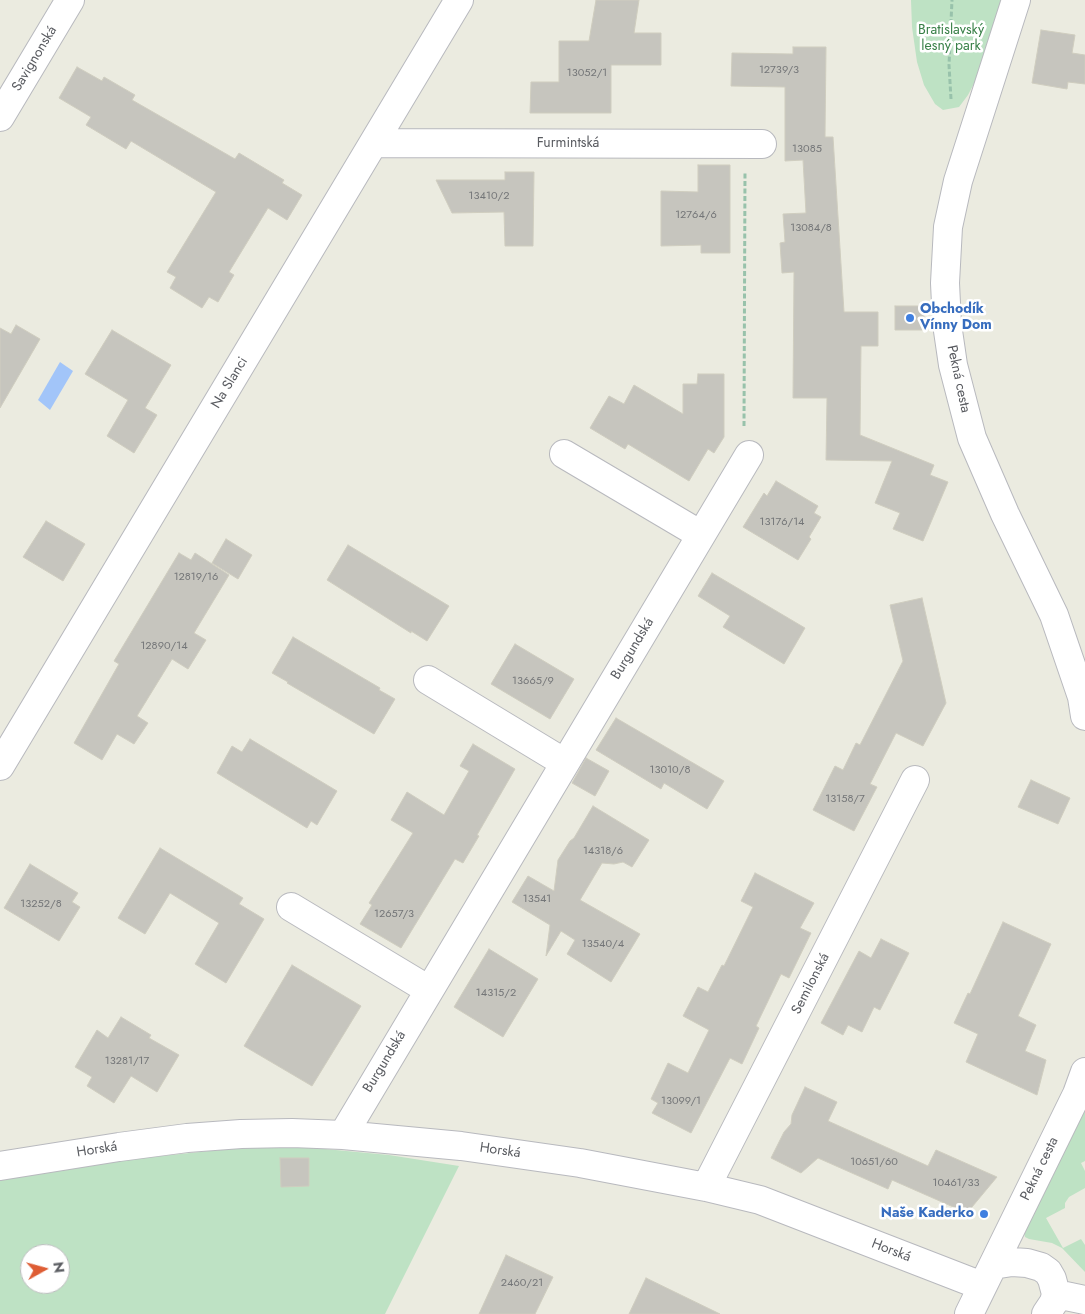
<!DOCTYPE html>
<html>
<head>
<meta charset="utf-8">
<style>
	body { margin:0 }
	#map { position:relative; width:1085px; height:1314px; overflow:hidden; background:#ebebe0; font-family:Jost,sans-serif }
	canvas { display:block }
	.north { position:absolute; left:20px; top:1244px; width:50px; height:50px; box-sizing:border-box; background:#fff; border:1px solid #bdbdbf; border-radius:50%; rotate:83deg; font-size:14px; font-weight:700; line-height:20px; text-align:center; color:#595b60 }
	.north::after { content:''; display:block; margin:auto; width:18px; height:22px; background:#de5d34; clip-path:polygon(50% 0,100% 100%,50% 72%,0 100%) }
</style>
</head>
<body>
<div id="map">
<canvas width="1085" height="1314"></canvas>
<div class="north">N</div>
</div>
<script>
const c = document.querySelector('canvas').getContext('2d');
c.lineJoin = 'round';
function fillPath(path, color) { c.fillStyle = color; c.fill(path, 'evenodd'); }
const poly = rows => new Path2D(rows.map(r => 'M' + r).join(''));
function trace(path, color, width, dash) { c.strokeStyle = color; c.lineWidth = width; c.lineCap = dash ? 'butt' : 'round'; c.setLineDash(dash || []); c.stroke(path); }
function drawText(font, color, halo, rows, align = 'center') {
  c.font = font + ' Jost,sans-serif'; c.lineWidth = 5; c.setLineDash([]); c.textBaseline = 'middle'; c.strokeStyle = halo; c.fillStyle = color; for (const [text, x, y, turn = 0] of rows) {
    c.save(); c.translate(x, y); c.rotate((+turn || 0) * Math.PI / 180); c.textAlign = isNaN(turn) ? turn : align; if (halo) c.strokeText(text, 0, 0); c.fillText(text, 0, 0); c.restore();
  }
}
fillPath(poly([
	[911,0,1003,0,981,70,968,95,959,107,943,110,935,104,924,85,917,62,912,27],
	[1085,1108,1085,1161,1081,1163,1085,1171,1085,1188,1069,1197,1065,1203,1065,1208,1046,1218,1063,1248,1081,1239,1085,1245,1085,1272,1062,1248,1052,1243,1029,1239,1025,1237,1024,1233],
	[293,1146,389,1155,459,1166,385,1314,0,1314,0,1180,121,1160,239,1148],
	[30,1254,60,1254,60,1284,30,1284]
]), '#bee2c4');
fillPath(poly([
	[60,362,73,371,50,410,38,400]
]), '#a2c5f9');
const building = poly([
	[596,0,639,0,634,33,661,33,661,65,611,65,611,113,530,113,531,82,559,82,559,41,589,41,596,0],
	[1041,30,1075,35,1072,53,1085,55,1085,84,1068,82,1067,89,1032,83,1041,30],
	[793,47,826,47,825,137,833,137,844,312,878,312,878,346,861,346,860,435,934,465,930,475,948,482,923,541,893,529,900,513,875,503,892,461,826,460,827,398,793,398,794,272,782,273,780,243,785,242,783,214,806,213,803,160,785,161,785,87,731,86,732,53,793,54,793,47],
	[77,67,102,81,104,77,135,95,132,100,235,159,239,153,284,180,282,183,302,195,287,220,268,208,229,272,234,275,218,302,209,297,202,308,170,288,176,277,167,272,216,192,131,141,126,149,86,125,91,117,59,98,77,67],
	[698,165,730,165,730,253,701,253,701,245,661,246,661,191,698,192,698,165],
	[505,172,534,172,533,246,505,246,504,212,452,213,436,180,505,180,505,172],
	[895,306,924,306,924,330,895,330,895,306],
	[16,325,40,339,0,408,0,328,11,334,16,325],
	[112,330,171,365,145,408,157,415,134,453,107,436,128,400,85,374,112,330],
	[698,374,724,374,724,437,714,453,708,449,689,481,628,444,625,449,590,428,609,396,624,404,634,385,683,414,683,384,697,384,698,374],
	[776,481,818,506,814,513,821,517,809,537,811,539,798,560,743,527,764,493,767,496,776,481],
	[46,521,85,544,63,581,23,557,46,521],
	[226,539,252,555,238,579,212,563,226,539],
	[348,545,449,606,427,641,411,631,411,633,327,580,348,545],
	[179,553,191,560,195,553,229,575,194,633,206,640,188,669,172,659,137,716,148,723,134,744,117,734,102,760,74,743,119,664,114,661,179,553],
	[712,573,805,628,784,664,723,627,730,616,698,596,712,573],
	[922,598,946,703,923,746,896,733,870,784,877,787,854,831,813,810,835,766,843,770,856,743,860,745,903,661,890,605,922,598],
	[293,637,380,688,379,690,395,699,374,734,287,683,288,682,272,673,293,637],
	[515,644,574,679,550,719,491,684,515,644],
	[616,718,724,781,707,809,664,783,661,789,596,750,616,718],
	[250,739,337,791,317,825,311,821,307,828,217,773,232,746,242,752,250,739],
	[473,744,515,769,477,835,479,836,463,863,455,859,401,948,360,924,372,905,369,903,413,833,391,820,407,792,444,815,469,771,460,766,473,744],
	[586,758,609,771,595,796,572,783,586,758],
	[1031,780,1070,798,1058,824,1018,807,1031,780],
	[593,806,649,840,632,867,623,862,614,864,602,863,580,900,640,934,611,982,567,954,575,940,561,931,546,956,550,925,512,902,528,876,554,891,558,860,570,841,574,838,593,806],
	[160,848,243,898,239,904,264,919,226,983,195,964,219,923,170,893,145,934,118,918,160,848],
	[30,864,78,893,72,902,80,907,59,941,4,908,30,864],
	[755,873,814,903,800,928,811,933,789,978,781,974,756,1026,759,1028,742,1064,730,1058,691,1133,652,1113,658,1103,651,1099,668,1063,688,1073,709,1030,683,1016,698,987,708,992,722,965,724,966,753,907,741,901,755,873],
	[1003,922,1051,944,1018,1016,1036,1025,1025,1051,1046,1060,1037,1095,966,1062,978,1034,954,1023,968,993,970,994,1003,922],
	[881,939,909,953,880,1010,874,1007,862,1032,848,1025,843,1035,821,1023,859,951,871,958,881,939],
	[489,949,538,979,503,1037,454,1007,489,949],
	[292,965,361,1006,312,1086,244,1046,292,965],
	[121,1017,151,1035,149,1038,179,1055,157,1092,131,1076,114,1103,87,1086,92,1077,75,1067,97,1030,108,1038,121,1017],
	[805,1087,837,1102,828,1121,928,1166,936,1150,997,1177,967,1213,892,1180,888,1189,818,1158,801,1173,771,1158,784,1132,791,1124,792,1115,805,1087],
	[280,1158,309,1158,309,1186,281,1187,280,1158],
	[506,1255,553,1277,535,1314,479,1314,506,1255],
	[646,1278,720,1314,629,1314,646,1278]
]);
fillPath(building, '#c6c5be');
trace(building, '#cfcdbf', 1);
const minor = poly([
	[1016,0,958,181,948,227,945,283,947,324,953,365,972,438,1005,514,1054,615,1082,697,1085,716],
	[0,117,70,0],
	[374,143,762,144],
	[564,454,701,535],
	[428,680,565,763],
	[0,766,459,0],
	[291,907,429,990],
	[343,1135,749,455],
	[0,1166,119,1147,187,1138,241,1134,292,1133,343,1135,461,1146,580,1163,706,1187,760,1200,982,1286],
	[706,1187,915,780],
	[993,1265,1012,1262,1027,1263,1041,1267,1048,1272,1052,1279,1056,1294,1054,1302,1046,1314],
	[1056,1294,1085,1300],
	[969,1314,1077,1094,1085,1072]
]);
trace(minor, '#b8b9be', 30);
trace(poly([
	[951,99,949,65,952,0],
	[744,426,745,172]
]), '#98c2ab', 3, [5, 2.5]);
trace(minor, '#fff', 28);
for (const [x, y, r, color] of [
	[910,318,5,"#3f7fe0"],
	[984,1214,5,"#3f7fe0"]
]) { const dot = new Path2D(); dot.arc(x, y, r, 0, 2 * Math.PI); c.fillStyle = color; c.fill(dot); trace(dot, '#fff', 2); }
drawText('11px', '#747678', null, [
	["12739/3",779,70],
	["13052/1",587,73],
	["13085",807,149],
	["13410/2",489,196],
	["12764/6",696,215],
	["13084/8",811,228],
	["13176/14",782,522],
	["12819/16",196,577],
	["12890/14",164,646],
	["13665/9",533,681],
	["13010/8",670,770],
	["13158/7",845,799],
	["14318/6",603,851],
	["13541",537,899],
	["13252/8",41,904],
	["12657/3",394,914],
	["13540/4",603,944],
	["14315/2",496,993],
	["13281/17",127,1061],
	["13099/1",681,1101],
	["10651/60",874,1162],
	["10461/33",956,1183],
	["2460/21",522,1283]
]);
drawText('14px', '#398048', '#fff', [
	["Bratislavský",951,31],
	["lesný park",951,47]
]);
drawText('14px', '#595b60', '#fff', [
	["Savignonská",35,59,-59],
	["Furmintská",568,144],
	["Pekná cesta",958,379,78],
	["Na Slanci",230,383,-59],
	["Burgundská",633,649,-59],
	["Semilonská",811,984,-63],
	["Burgundská",385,1062,-59],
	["Horská",97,1150,-9],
	["Horská",500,1151,8],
	["Pekná cesta",1040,1169,-64],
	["Horská",891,1251,21]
]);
drawText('bold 14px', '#366cbe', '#fff', [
	["Obchodík",920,310],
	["Vínny Dom",920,326],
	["Naše Kaderko",974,1214,"right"]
], 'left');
</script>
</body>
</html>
